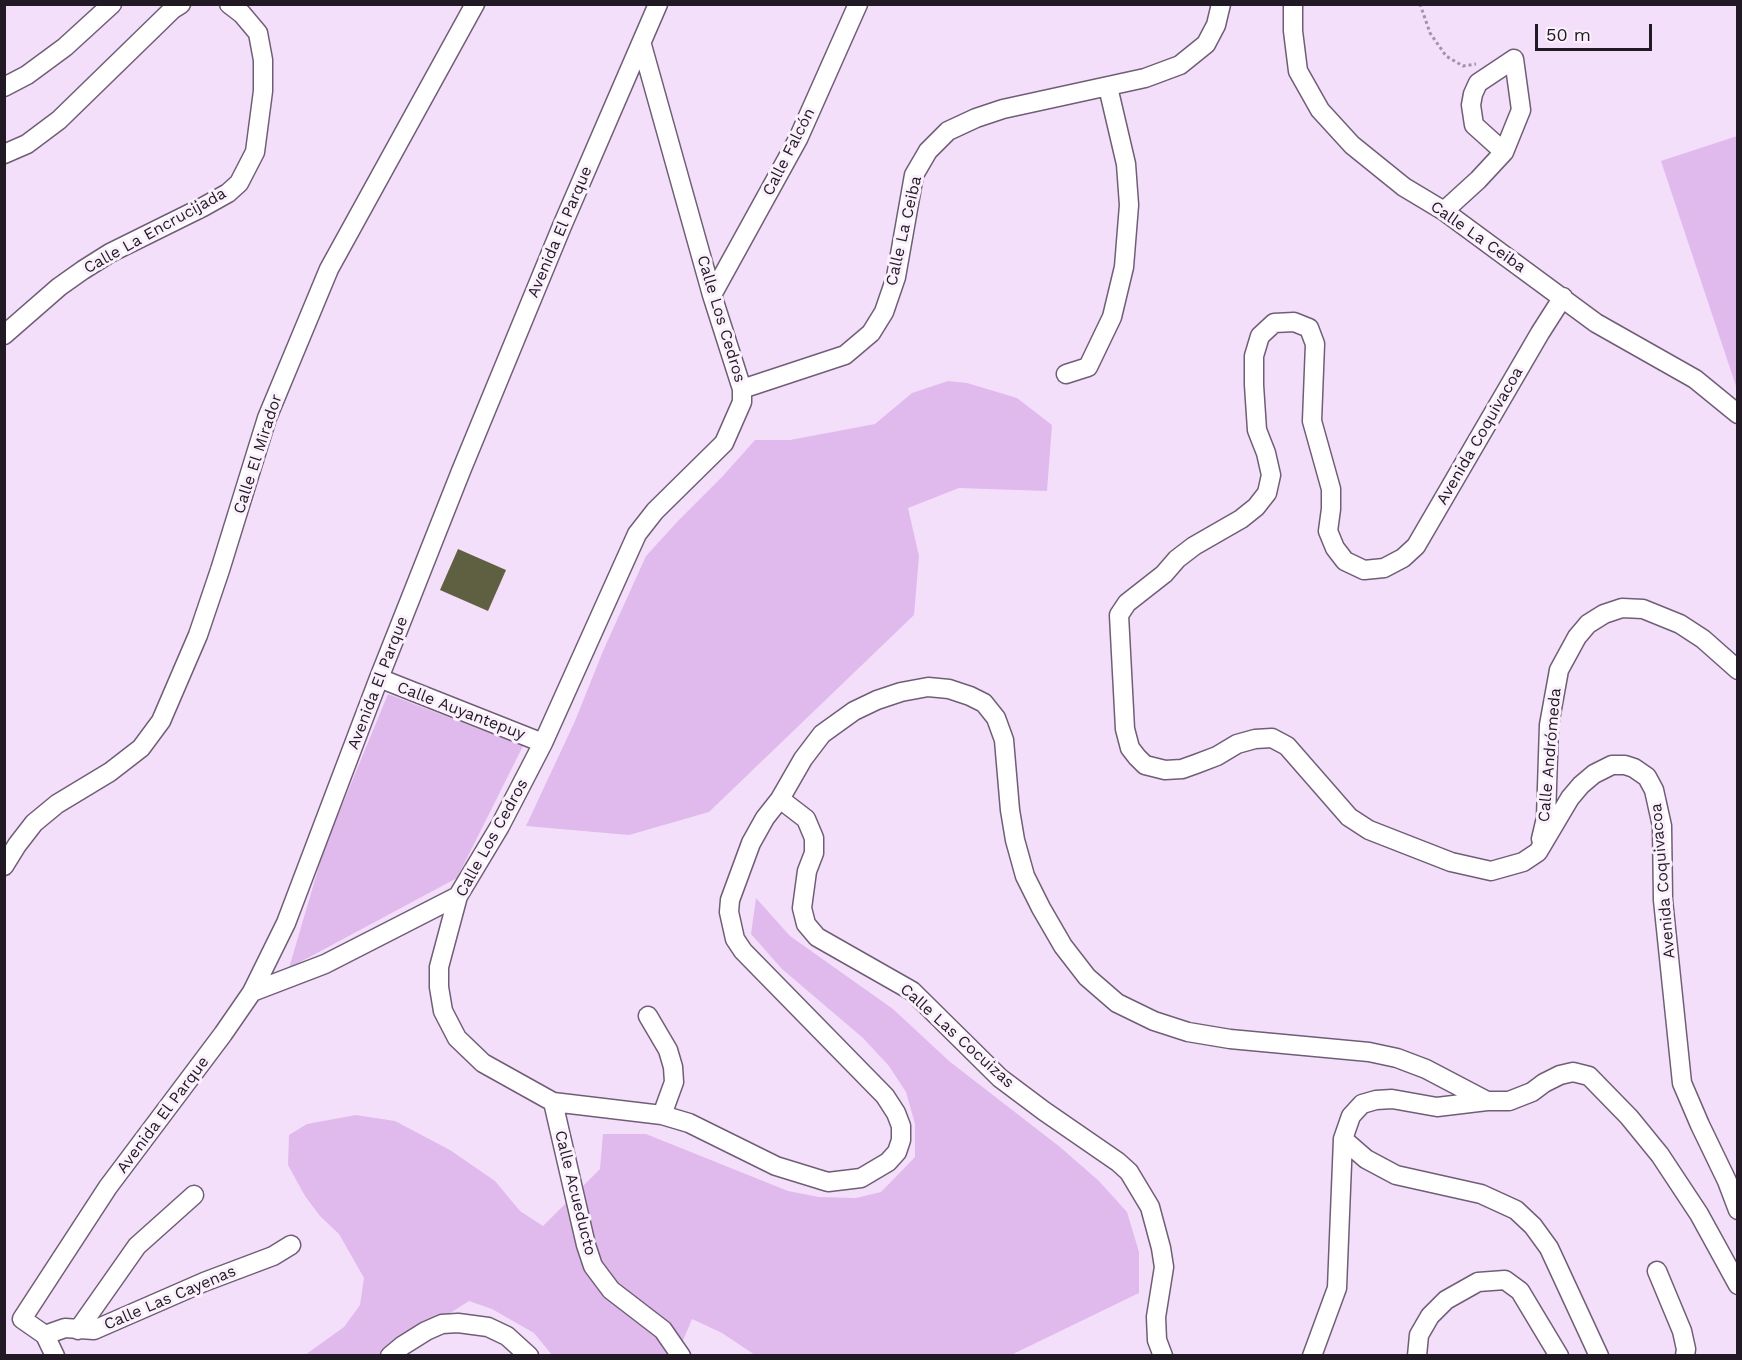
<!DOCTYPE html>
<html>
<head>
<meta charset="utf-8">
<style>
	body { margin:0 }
	#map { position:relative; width:1742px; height:1360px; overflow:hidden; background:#f4dffb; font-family:"Work Sans",sans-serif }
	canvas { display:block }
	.frame { position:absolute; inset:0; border:6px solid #211923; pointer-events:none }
	.scale { position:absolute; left:1535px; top:24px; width:117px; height:27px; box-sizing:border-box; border:3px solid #211923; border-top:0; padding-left:8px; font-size:18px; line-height:21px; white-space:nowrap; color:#211923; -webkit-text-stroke:4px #faf1fd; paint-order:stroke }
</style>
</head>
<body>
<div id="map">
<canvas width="1742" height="1360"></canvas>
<div class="frame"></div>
<div class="scale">50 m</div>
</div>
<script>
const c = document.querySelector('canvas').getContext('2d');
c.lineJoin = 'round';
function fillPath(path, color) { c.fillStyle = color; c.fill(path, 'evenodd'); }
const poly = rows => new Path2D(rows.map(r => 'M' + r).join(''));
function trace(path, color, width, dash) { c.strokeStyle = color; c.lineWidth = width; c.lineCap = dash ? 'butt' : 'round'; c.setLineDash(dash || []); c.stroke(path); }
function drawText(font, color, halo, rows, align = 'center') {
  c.font = font + ' "Work Sans",sans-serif'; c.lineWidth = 6; c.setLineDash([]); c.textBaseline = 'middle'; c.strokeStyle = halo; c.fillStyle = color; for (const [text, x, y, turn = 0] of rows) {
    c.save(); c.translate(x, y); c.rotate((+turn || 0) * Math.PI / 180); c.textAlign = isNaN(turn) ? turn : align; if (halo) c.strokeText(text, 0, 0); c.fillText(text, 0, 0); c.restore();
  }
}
fillPath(poly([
	[1737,136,1738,136,1737,389,1661,161],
	[948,381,967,383,1017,398,1052,425,1047,491,959,488,908,508,919,556,914,615,709,812,629,835,526,826,575,721,603,651,646,556,678,521,722,477,755,440,790,440,875,424,912,393],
	[388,694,523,746,457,878,289,968,324,849],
	[756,898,790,936,893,1009,949,1061,1060,1147,1099,1181,1127,1212,1139,1252,1139,1293,1011,1355,755,1355,722,1333,692,1319,677,1355,552,1355,534,1333,492,1309,469,1301,385,1355,305,1355,344,1327,360,1305,364,1278,339,1234,320,1216,305,1196,288,1165,289,1135,307,1124,356,1115,395,1121,450,1150,495,1181,520,1211,543,1226,600,1169,603,1134,646,1134,788,1191,819,1197,856,1198,881,1192,915,1157,915,1124,906,1092,889,1066,863,1038,782,969,751,934]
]), '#e0baec');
fillPath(poly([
	[458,549,506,570,488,611,440,590]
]), '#5f5f42');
const minor = poly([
	[1293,4,1293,31,1298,71,1320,110,1352,145,1404,187,1444,211,1596,323,1695,379,1738,414],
	[642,45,712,295,742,389,742,402,724,443,655,511,637,534,543,743,500,826,458,896,439,967,439,987,443,1011,457,1038,483,1063,553,1102,662,1115,689,1123,776,1166,828,1182,861,1178,888,1162,897,1152,901,1140,901,1126,896,1113,885,1096,743,951,735,939,729,912,730,900,751,843,765,818,780,799,803,759,822,734,854,711,877,700,901,692,928,687,949,689,970,696,984,703,996,718,1004,740,1010,810,1015,840,1025,876,1041,908,1063,946,1087,977,1117,1003,1154,1021,1188,1032,1230,1039,1369,1052,1397,1058,1426,1069,1487,1101],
	[4,87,27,75,65,47,112,4],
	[4,154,27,144,59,120,173,9,181,4],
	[1444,211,1478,180,1504,152,1521,110,1514,59,1478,83,1473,94,1471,105,1474,125,1504,152],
	[712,295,798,139,858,4],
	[1563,297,1540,333,1416,546,1403,558,1384,568,1364,570,1345,561,1335,548,1328,531,1331,509,1331,489,1312,421,1315,344,1309,328,1294,322,1274,323,1260,336,1254,356,1254,385,1257,430,1266,453,1271,475,1267,493,1256,507,1241,519,1194,546,1177,559,1164,574,1127,603,1119,615,1125,729,1130,748,1137,757,1145,765,1165,770,1182,769,1196,764,1217,756,1237,744,1255,739,1272,738,1287,746,1349,817,1369,830,1451,862,1491,871,1523,862,1538,852,1570,798,1581,785,1594,774,1612,765,1625,765,1634,768,1647,777,1654,790,1662,826,1663,900,1682,1083,1700,1125,1727,1181,1738,1210],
	[4,335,59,287,83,270,110,253,203,207,228,193,239,183,255,152,263,91,263,60,258,33,242,14,229,4],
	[1066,374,1088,367,1112,317,1124,267,1129,205,1126,164,1108,87],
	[742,389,845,355,871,333,884,312,896,277,914,175,928,151,948,131,976,118,1003,109,1145,78,1180,65,1206,44,1216,25,1221,4],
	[379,678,543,743],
	[780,799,806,819,814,838,814,853,807,871,802,908,806,924,817,937,912,991,1000,1078,1044,1111,1118,1162,1129,1172,1150,1207,1161,1248,1164,1267,1156,1317,1157,1340,1163,1356],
	[1541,839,1546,818,1549,725,1559,670,1577,637,1588,624,1604,614,1622,608,1643,609,1680,624,1703,639,1738,670],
	[4,866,17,845,34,823,57,804,110,772,141,748,161,721,198,635,220,570,267,418,329,269,475,4],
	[252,992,325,964,458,896],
	[648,1016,668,1050,673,1067,674,1082,662,1115],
	[553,1102,586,1245,593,1266,611,1290,663,1330,681,1356],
	[1343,1139,1366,1159,1396,1175,1481,1194,1516,1210,1533,1226,1549,1248,1599,1356],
	[1657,1271,1682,1331,1686,1349,1685,1356],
	[22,1319,108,1187,223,1034,252,992,286,923,379,678,461,471,562,226,658,4],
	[22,1319,45,1335,55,1356],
	[78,1330,137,1246,194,1195],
	[45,1335,65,1328,94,1330,204,1282,273,1256,291,1245],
	[390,1356,402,1346,426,1331,442,1324,458,1323,488,1327,507,1336,529,1356],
	[1312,1356,1337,1288,1343,1139,1351,1116,1362,1104,1376,1100,1392,1099,1437,1107,1487,1101,1509,1101,1532,1092,1544,1083,1560,1075,1573,1072,1589,1076,1629,1117,1660,1155,1699,1214,1738,1285],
	[1417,1356,1419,1335,1430,1316,1446,1300,1478,1282,1505,1280,1520,1291,1559,1356]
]);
trace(minor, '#705e76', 21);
trace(poly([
	[1420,4,1430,33,1446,56,1463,66,1476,64]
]), '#a393a8', 3, [3, 3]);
trace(minor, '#fff', 18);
drawText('16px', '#211923', '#faf1fd', [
	["Calle Falcón",789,152,-63],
	["Calle La Encrucijada",155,231,-29],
	["Calle La Ceiba",904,231,-77],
	["Avenida El Parque",560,232,-67],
	["Calle La Ceiba",1478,237,35],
	["Calle Los Cedros",721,319,73],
	["Avenida Coquivacoa",1480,436,-60],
	["Calle El Mirador",258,454,-72],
	["Avenida El Parque",378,683,-69],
	["Calle Auyantepuy",461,711,21],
	["Calle Andrómeda",1550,755,-85],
	["Calle Los Cedros",492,838,-61],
	["Avenida Coquivacoa",1663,881,-95],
	["Calle Las Cocuizas",957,1036,42],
	["Avenida El Parque",163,1115,-53],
	["Calle Acueducto",575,1193,76],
	["Calle Las Cayenas",170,1298,-23]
]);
</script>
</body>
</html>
